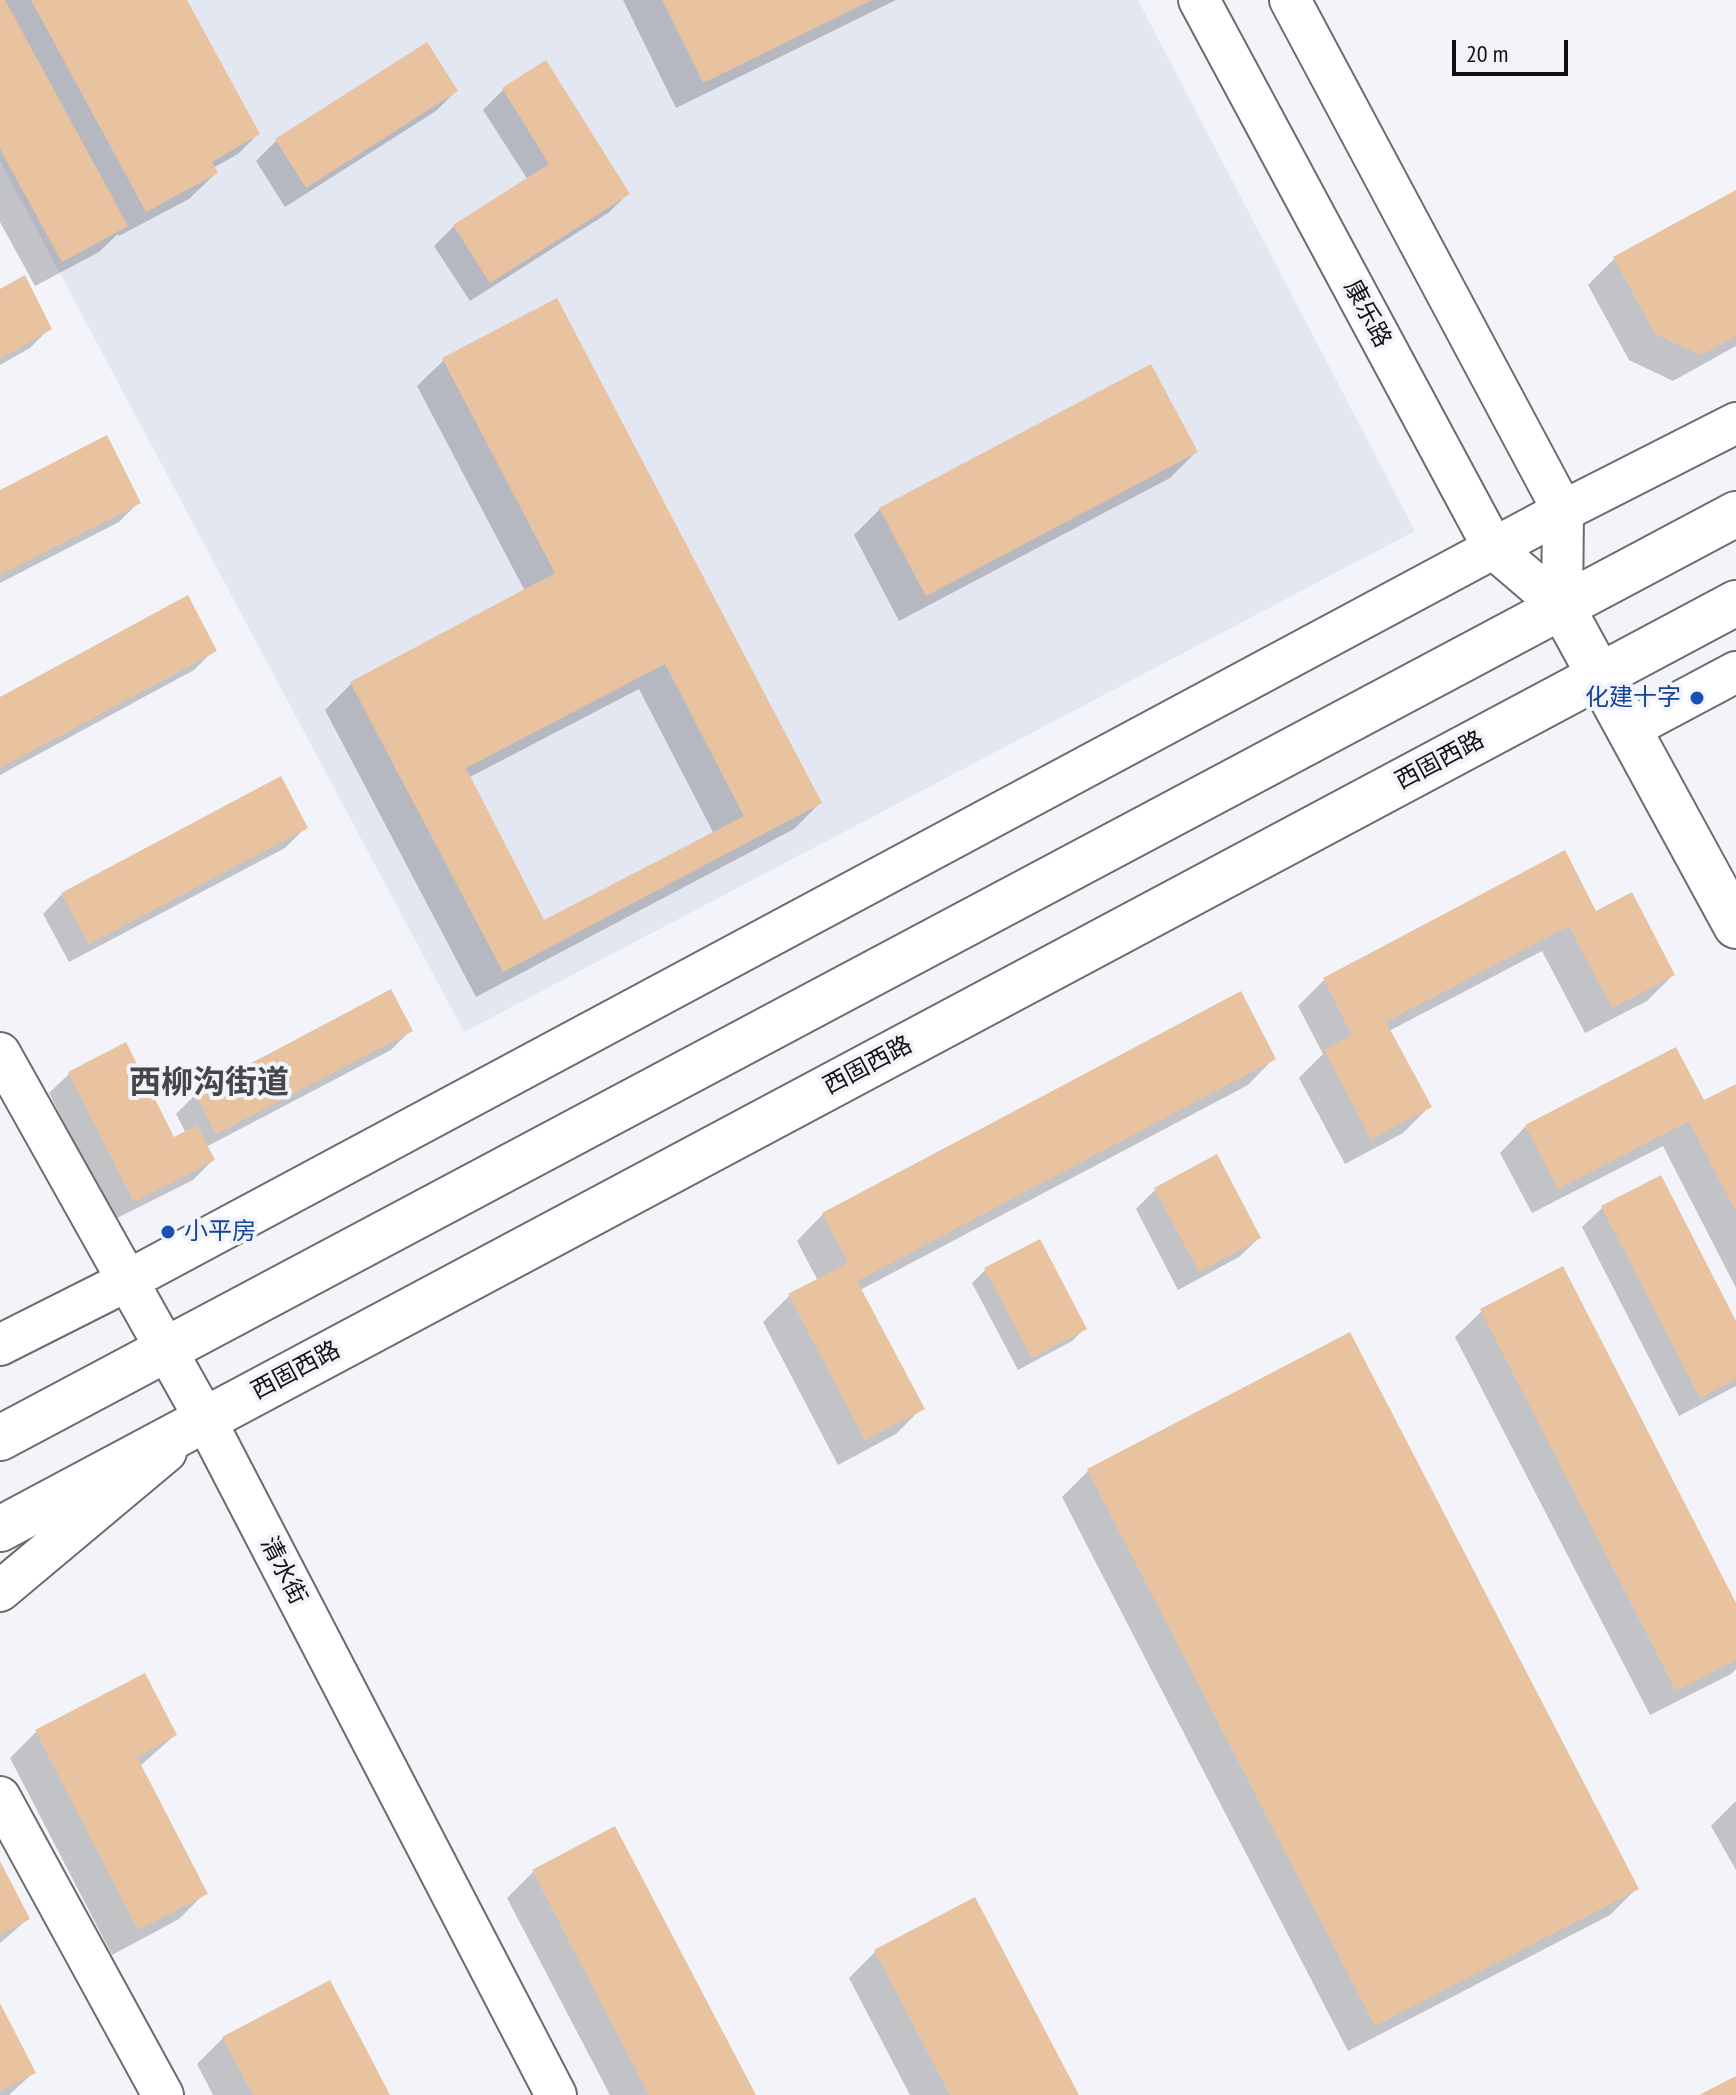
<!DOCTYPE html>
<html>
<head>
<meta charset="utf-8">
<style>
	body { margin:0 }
	#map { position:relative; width:1736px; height:2095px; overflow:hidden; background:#f2f4f9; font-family:"PT Sans Narrow",sans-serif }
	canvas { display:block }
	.scale { position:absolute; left:1452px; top:40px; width:116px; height:36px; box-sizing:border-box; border:4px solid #0f1012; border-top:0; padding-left:10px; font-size:24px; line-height:28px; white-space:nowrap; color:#0f1012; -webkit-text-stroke:6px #f2f4f9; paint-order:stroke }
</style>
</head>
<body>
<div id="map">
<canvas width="1736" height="2095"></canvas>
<div class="scale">20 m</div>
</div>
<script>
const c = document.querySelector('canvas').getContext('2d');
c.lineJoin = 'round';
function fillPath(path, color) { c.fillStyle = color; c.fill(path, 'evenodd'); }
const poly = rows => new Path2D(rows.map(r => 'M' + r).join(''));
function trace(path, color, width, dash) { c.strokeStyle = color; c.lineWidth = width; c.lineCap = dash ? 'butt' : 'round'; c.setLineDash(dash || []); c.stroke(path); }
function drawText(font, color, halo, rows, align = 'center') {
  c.font = font + ' "PT Sans Narrow","Noto Sans SC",sans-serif'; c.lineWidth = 8; c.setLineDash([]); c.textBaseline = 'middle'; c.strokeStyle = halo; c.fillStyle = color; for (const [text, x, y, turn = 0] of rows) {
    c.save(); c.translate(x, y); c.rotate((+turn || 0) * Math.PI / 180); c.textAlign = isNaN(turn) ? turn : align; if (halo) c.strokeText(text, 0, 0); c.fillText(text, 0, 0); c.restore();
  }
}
fillPath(poly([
	[0,0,1138,0,1415,531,464,1032,0,161]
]), '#e3e7f2');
fillPath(poly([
	[0,0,185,0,258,134,238,154,213,168,216,173,189,199,119,236,118,234,99,252,35,286,0,222],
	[623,0,896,0,676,108],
	[545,62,628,194,608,213,470,301,434,246,454,226,528,180,483,110,503,90],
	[456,91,436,111,285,207,256,161,276,141],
	[1736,193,1736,346,1673,381,1629,360,1588,285,1614,259],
	[0,292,50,328,30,348,0,365],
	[444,360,820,803,794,829,476,997,325,710,351,684,525,591,417,386],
	[639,689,714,834,543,922,468,778],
	[1196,452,1170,478,899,621,854,535,880,509],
	[0,492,139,502,119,522,0,583],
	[214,650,194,670,0,775,0,699],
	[305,828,285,848,69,962,43,914,62,894],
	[1564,853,1596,913,1673,975,1647,1001,1585,1033,1542,951,1389,1031,1429,1107,1403,1133,1345,1164,1299,1078,1323,1054,1298,1006,1324,980],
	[411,1030,391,1050,206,1147,213,1160,193,1180,113,1220,49,1093,69,1074,125,1045,173,1140,186,1133,176,1114,196,1094],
	[1274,1058,1248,1085,860,1290,922,1408,896,1434,838,1465,763,1322,789,1296,818,1281,797,1241,823,1214],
	[1736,1086,1736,1288,1663,1146,1532,1213,1500,1153,1526,1126,1703,1103],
	[1155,1190,1259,1238,1239,1257,1178,1290,1136,1209],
	[1602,1208,1736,1325,1736,1386,1679,1416,1582,1227],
	[985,1270,1085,1328,1072,1341,1018,1370,972,1283],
	[1482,1311,1736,1607,1736,1669,1731,1674,1650,1715,1455,1337],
	[1350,1335,1636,1889,1610,1915,1348,2051,1062,1497,1088,1471],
	[36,1732,175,1735,140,1766,205,1893,179,1919,112,1955,10,1758],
	[1736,1801,1736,1870,1711,1826],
	[615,1829,754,2095,610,2095,507,1898,533,1872],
	[0,1865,28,1919,0,1943],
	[975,1900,1077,2095,910,2095,849,1978,875,1952],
	[0,2007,33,2073,9,2095,0,2095],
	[223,2038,388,2095,213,2095,197,2064]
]), '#0003');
fillPath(poly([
	[0,0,5,0,128,226,62,262,0,149],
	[31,0,187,0,260,134,212,162,218,173,146,212],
	[662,0,872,0,703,83],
	[427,42,458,91,306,188,275,139],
	[546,60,630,194,490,283,453,225,549,164,502,88],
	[1736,190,1736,336,1701,355,1655,334,1613,257],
	[25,275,52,329,0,359,0,289],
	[557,298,822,803,503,972,350,682,555,573,442,358],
	[665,664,744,816,544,920,466,768],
	[1151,364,1198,452,926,596,879,508],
	[107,435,141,503,0,575,0,490],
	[188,595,217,651,0,768,0,697],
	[281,776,308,828,89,944,61,893],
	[1565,850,1596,911,1632,892,1675,975,1612,1008,1569,926,1386,1022,1432,1107,1371,1139,1324,1050,1352,1035,1323,978],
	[391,989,413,1031,216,1134,195,1093],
	[1241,991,1276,1059,857,1281,925,1409,865,1440,788,1294,848,1263,822,1213],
	[126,1042,174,1137,197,1125,215,1160,134,1202,68,1072],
	[1676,1047,1704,1100,1736,1084,1736,1212,1689,1121,1558,1189,1525,1125],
	[1217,1154,1261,1238,1199,1272,1154,1188],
	[1661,1175,1736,1321,1736,1379,1700,1398,1601,1206],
	[1040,1239,1087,1329,1032,1358,984,1268],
	[1563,1266,1736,1603,1736,1660,1676,1691,1480,1309],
	[1350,1332,1639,1889,1375,2026,1087,1469],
	[145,1673,177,1735,137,1757,208,1894,138,1930,35,1730],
	[615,1826,756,2095,649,2095,532,1870],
	[0,1861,30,1919,0,1935],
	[975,1897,1079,2095,950,2095,874,1950],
	[330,1980,390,2095,253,2095,222,2037],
	[0,2003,36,2073,0,2091],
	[1736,2076,1736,2095,1699,2095]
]), '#e9c3a0');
const minor = poly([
	[1199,0,1494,549,1562,607],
	[1290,0,1563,511,1562,607],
	[1629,729,1736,672],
	[0,1053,205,1419,556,2095],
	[0,1345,125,1282,1563,511,1736,423],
	[0,1591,166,1452],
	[0,1797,163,2095]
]);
const major = poly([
	[1562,607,1736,926],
	[0,1438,1736,514],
	[0,1529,1736,603]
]);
trace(minor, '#6b6c70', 44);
trace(major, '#6b6c70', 48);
trace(minor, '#fff', 40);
trace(major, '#fff', 44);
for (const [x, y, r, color] of [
	[1697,698,8,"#1a4fb4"],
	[168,1232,8,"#1a4fb4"]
]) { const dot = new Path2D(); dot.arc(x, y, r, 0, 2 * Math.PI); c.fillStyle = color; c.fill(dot); trace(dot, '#f2f4f9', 3); }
drawText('24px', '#0f1012', '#f2f4f9', [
	["康乐路",1367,314,62],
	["西固西路",1440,761,-28],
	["西固西路",868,1066,-28],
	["西固西路",296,1371,-28],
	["清水街",283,1571,63]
]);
drawText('24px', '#164399', '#f2f4f9', [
	["化建十字",1681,698],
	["小平房",184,1232,"left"]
], 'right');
drawText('bold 32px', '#44464a', '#f2f4f9', [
	["西柳沟街道",209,1084]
]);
</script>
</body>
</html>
